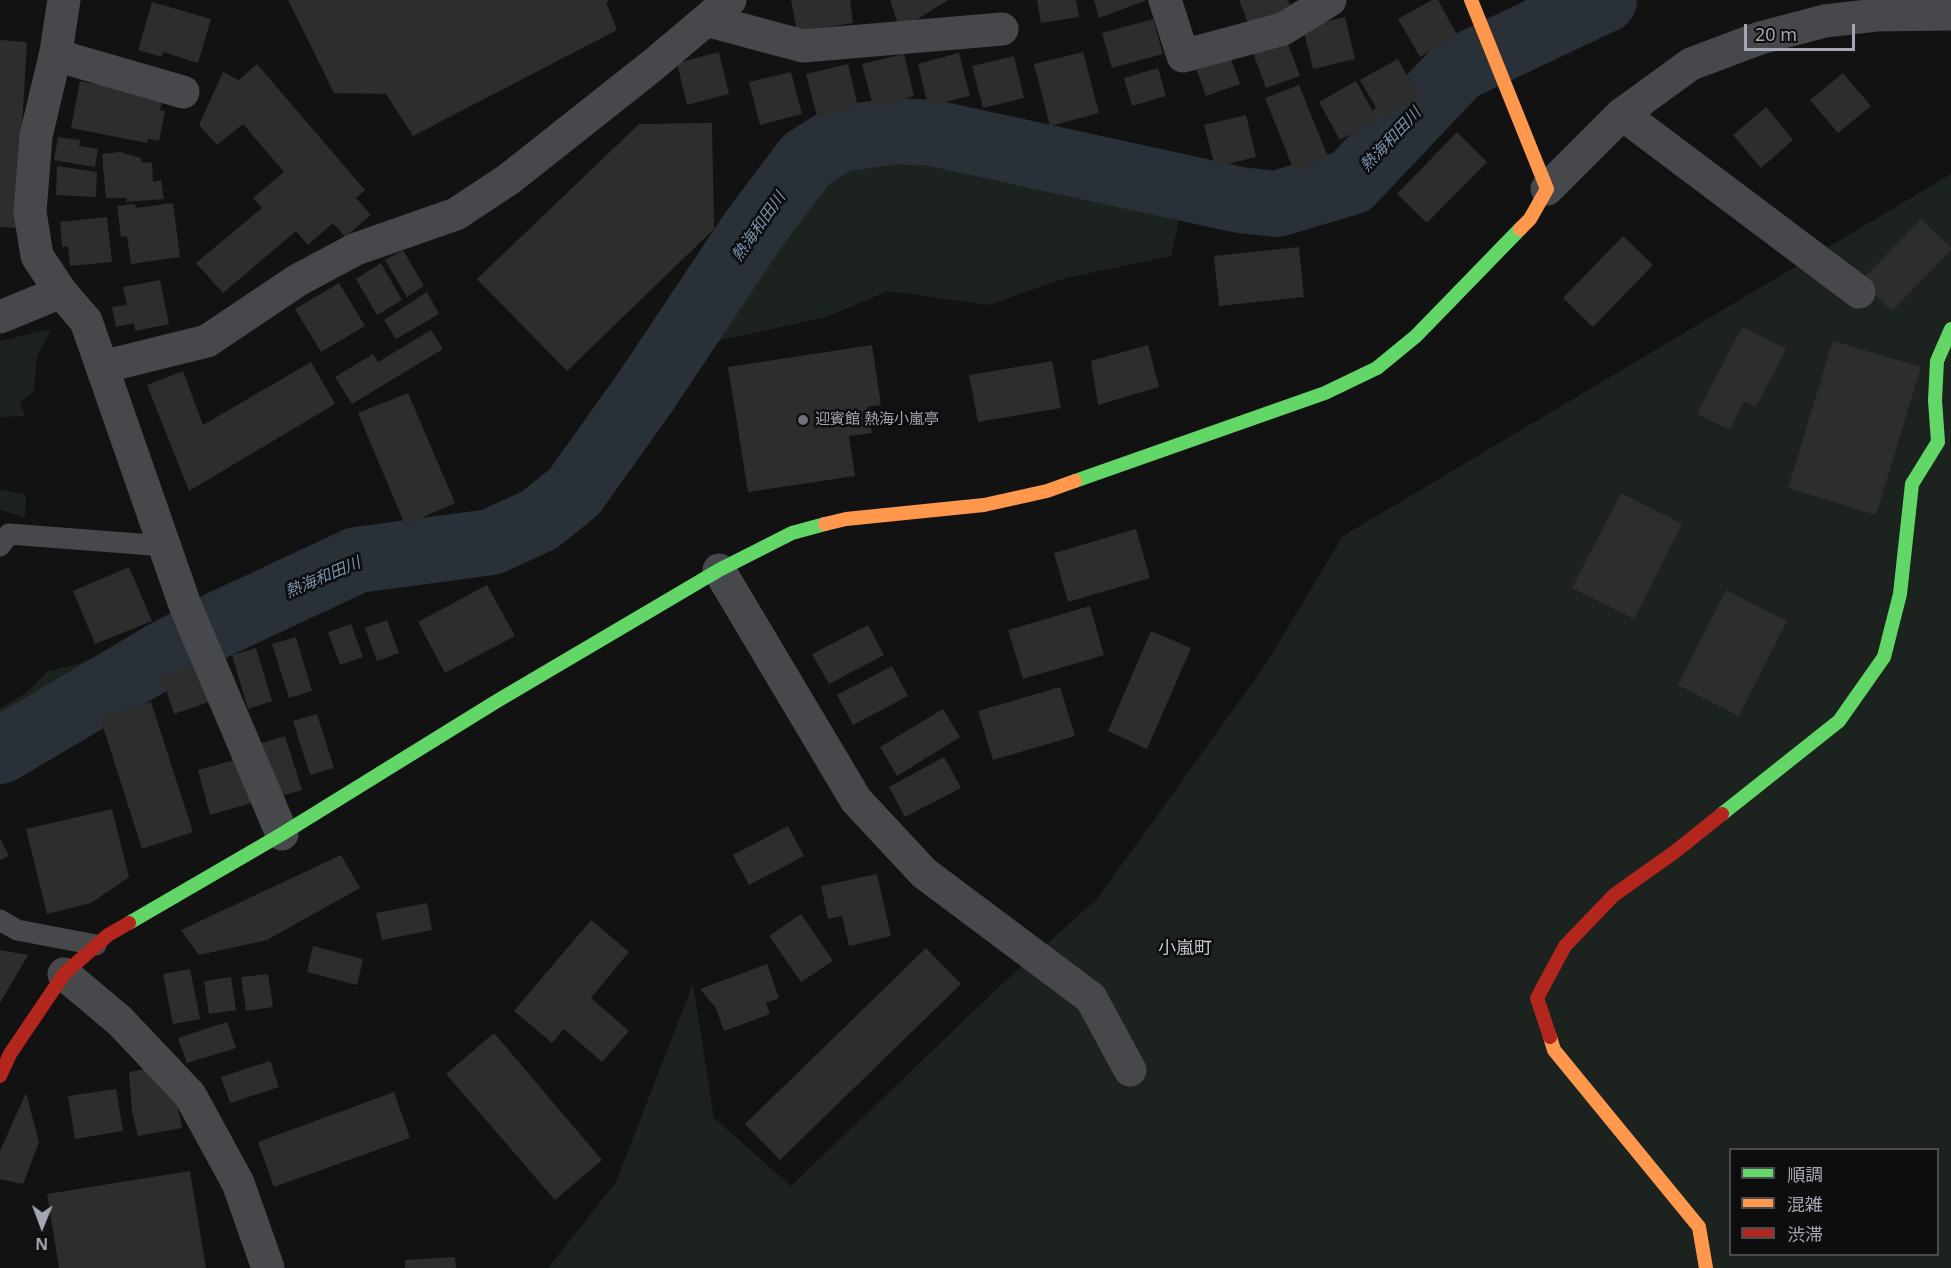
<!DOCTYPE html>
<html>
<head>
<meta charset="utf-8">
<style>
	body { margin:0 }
	#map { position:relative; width:1951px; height:1268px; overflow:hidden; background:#121213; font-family:"Noto Sans","Noto Sans JP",sans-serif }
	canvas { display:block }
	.legend { position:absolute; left:1729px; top:1148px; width:210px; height:108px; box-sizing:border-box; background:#0d0d0e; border:2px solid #494b50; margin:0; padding:8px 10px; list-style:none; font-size:18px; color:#a4a7b3 }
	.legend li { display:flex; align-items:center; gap:12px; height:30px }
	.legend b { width:30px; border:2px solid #494b50 }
	.north { position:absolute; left:12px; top:1196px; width:60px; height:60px; -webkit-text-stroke:4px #0d0d0e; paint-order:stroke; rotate:181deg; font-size:16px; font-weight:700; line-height:24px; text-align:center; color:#a4a7b3 }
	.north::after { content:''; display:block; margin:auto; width:21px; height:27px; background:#a4a7b3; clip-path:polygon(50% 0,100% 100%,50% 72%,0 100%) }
	.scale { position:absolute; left:1744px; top:24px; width:111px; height:27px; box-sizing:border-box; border:3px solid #a4a7b3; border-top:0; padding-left:8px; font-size:18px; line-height:21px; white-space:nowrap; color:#a4a7b3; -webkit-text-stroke:4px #0d0d0e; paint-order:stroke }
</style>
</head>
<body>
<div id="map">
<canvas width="1951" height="1268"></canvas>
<ul class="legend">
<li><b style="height:8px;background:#63d668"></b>順調</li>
<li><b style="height:8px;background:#ff974d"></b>混雑</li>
<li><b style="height:8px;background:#b3261e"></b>渋滞</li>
</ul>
<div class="north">N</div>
<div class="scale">20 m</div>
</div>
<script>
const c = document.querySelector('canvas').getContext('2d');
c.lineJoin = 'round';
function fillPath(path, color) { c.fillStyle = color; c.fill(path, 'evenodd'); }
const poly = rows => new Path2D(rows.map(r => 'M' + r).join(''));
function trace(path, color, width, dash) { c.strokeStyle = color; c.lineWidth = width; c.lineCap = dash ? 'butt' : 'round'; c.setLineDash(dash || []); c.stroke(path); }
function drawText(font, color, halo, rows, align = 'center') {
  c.font = font + ' "Noto Sans","Noto Sans JP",sans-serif'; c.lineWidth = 5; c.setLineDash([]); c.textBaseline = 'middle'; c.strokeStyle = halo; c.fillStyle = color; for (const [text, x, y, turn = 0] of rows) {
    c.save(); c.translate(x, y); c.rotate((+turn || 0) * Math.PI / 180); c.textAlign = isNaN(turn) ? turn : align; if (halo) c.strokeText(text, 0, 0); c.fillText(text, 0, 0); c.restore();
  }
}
fillPath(poly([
	[918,120,1155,181,1180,215,1171,256,1066,278,988,305,888,291,826,317,673,351,795,154],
	[1951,174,1951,1268,548,1268,616,1182,693,984,714,1118,791,1186,1001,985,1097,899,1264,667,1343,536],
	[1730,1150,1938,1150,1938,1254,1730,1254],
	[51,329,37,356,34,390,20,403,25,416,0,417,0,341],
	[0,489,26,495,25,517,0,510],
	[157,621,177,631,153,671,120,697,0,769,0,709,27,692,48,671,78,664,134,643]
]), '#1c231e');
trace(poly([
	[0,751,164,654,220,624,357,560,491,542,539,520,574,492,646,391,754,229,806,160,839,139,895,131,933,133,1240,200,1276,204,1351,182,1458,69,1604,0]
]), '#2a3037', 66);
fillPath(poly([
	[288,0,610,0,606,2,617,30,413,136,386,94,334,93],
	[791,0,850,0,853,23,797,32],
	[890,0,948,0,900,30],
	[1037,0,1076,0,1079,17,1041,23],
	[1094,0,1147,0,1099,18],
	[1239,0,1288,0,1292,10,1250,28],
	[1432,0,1438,0,1457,35,1420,57,1398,19],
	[152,2,211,19,198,63,163,52,162,57,138,50],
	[1345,17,1355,59,1313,69,1303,27],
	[1153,19,1163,54,1112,68,1102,33],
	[0,40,27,42,16,228,0,227],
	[1287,41,1300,76,1266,88,1253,53],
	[1227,48,1240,84,1206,96,1193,60],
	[719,52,729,94,687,105,677,63],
	[1083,52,1099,113,1050,126,1034,64],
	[959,53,970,96,928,106,918,64],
	[904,54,914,96,873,106,862,64],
	[1014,56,1024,98,983,108,972,66],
	[1398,59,1419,97,1382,118,1360,80],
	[257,64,365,190,356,198,371,215,345,237,333,223,308,245,296,231,223,293,196,263,262,208,253,198,284,172,243,124,217,145,199,125,223,72,239,80],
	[848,64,858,106,817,116,806,74],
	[1158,68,1166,96,1132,106,1124,78],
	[791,72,802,114,760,125,749,82],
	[1843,73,1871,106,1838,133,1810,100],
	[80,81,163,97,160,110,165,111,159,141,148,139,147,143,71,128],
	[1356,81,1377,119,1340,140,1319,102],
	[1299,85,1328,157,1294,171,1265,98],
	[1766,107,1793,140,1761,168,1733,135],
	[1246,115,1256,157,1215,167,1204,125],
	[712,123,714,229,567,371,477,279,639,124],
	[1457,132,1487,162,1427,223,1397,194],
	[58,137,80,140,79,146,98,149,95,167,54,160],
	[120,152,141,158,142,163,152,162,153,182,161,180,164,199,126,202,127,198,106,198,102,154],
	[57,166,97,172,96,197,56,195],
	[173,203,180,257,131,264,127,236,121,237,117,206,135,204,136,208],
	[107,217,112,262,70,266,68,246,62,247,60,222],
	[1921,219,1951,248,1951,250,1892,311,1861,281],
	[1623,236,1653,265,1593,327,1563,298],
	[1299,247,1304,297,1219,306,1214,256],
	[403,250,424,286,407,297,385,260],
	[381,263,402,300,377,315,356,279],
	[160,280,169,324,135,331,134,323,116,327,112,307,127,305,123,287],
	[339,283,365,326,321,352,295,309],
	[427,292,439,314,396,339,384,320],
	[1742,327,1786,349,1756,407,1744,401,1730,430,1697,414],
	[431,330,443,349,352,404,335,377,373,354,378,362],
	[1833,341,1921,367,1876,515,1788,488],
	[872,345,881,405,867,407,872,433,849,436,855,476,748,492,728,367],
	[1148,345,1159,387,1098,405,1091,361],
	[1052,361,1061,408,978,422,969,375],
	[311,362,335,404,189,491,147,385,183,371,203,425],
	[408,393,455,503,405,525,358,413],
	[1621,493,1682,524,1634,619,1572,588],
	[1136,529,1150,578,1068,602,1054,553],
	[129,567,152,621,95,644,73,591],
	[487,585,515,636,445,673,418,622],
	[1726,590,1787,621,1739,716,1678,685],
	[1090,606,1104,655,1023,679,1008,630],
	[387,620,399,653,377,661,365,628],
	[351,624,363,657,340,665,328,632],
	[868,625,884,655,829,684,812,654],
	[1151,631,1191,648,1147,749,1108,731],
	[296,637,312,691,289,698,272,644],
	[256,648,272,701,248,709,232,655],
	[200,664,212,701,174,714,162,677],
	[892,666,908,696,853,725,837,695],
	[1060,687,1075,736,993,760,978,711],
	[151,702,193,832,142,849,100,717],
	[943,709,960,737,897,776,880,747],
	[317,714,334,768,310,775,293,721],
	[285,736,302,790,278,797,261,743],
	[944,757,961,788,905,817,889,787],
	[238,759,251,803,210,815,198,770],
	[112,809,129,877,91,903,47,914,26,829],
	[788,826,804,856,749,885,733,855],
	[0,838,9,856,0,860],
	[341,855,360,888,267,940,199,955,181,930],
	[877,874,891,936,849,946,842,916,828,919,821,886],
	[427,903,432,930,382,940,376,913],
	[801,914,833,961,801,982,769,936],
	[591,920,629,952,591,998,629,1031,602,1062,564,1029,552,1043,514,1011],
	[313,946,363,959,357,985,307,972],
	[926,948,961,984,780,1160,745,1124],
	[0,950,28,955,0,1003],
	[767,964,779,998,766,1003,770,1014,724,1031,716,1008,700,989],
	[190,969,200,1019,173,1024,163,974],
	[268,974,273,1007,246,1011,241,977],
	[231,977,236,1010,209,1014,204,981],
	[227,1022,236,1048,187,1063,178,1038],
	[494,1033,602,1160,555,1200,446,1074],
	[270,1061,279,1087,230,1103,221,1077],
	[145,1069,177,1103,182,1128,138,1136,132,1112,129,1072],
	[116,1089,123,1131,75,1139,68,1096],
	[394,1092,410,1138,274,1187,258,1142],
	[26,1093,39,1142,23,1184,0,1179,0,1151],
	[190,1171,206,1268,59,1268,47,1194],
	[455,1257,456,1268,405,1268,405,1260]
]), '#2d2d2e');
trace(poly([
	[0,546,9,534,165,546],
	[0,920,17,930,96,945]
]), '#47484b', 21);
trace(poly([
	[64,0,56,52,36,136,30,212,37,256,61,292,86,321,185,605,282,834],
	[1165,0,1183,56,1283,29,1330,0],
	[706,20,803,46,1002,29],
	[55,55,183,92],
	[1622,114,1691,64,1760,38,1825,21,1876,15,1951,14],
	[1547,189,1622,114,1859,292],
	[0,317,61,292],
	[102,367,207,341,298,280,356,249,456,214,509,179,653,65,730,0],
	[719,570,856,800,924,873,1091,998,1130,1070],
	[64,974,120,1021,190,1095,238,1183,268,1268]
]), '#47484b', 33);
trace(poly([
	[1075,481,1325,393,1377,368,1416,336,1520,229],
	[1722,814,1839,721,1884,657,1900,594,1912,484,1938,442,1935,400,1937,361,1951,329],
	[129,923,282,834,497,701,719,570,792,533,825,524]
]), '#63d668', 14);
trace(poly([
	[1471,0,1547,189,1530,219,1520,229],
	[825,524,846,519,984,505,1047,491,1075,481],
	[1550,1037,1554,1050,1699,1227,1706,1268]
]), '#ff974d', 14);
trace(poly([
	[1550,1037,1537,998,1565,946,1614,895,1676,851,1722,814],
	[0,1076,10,1054,64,974,108,935,129,923]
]), '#b3261e', 14);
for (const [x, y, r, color] of [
	[803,420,6,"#71737b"]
]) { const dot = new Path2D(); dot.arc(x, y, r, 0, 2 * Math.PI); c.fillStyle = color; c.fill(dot); trace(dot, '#0d0d0e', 2); }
drawText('15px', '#a4a7b3', '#0d0d0e', [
	["迎賓館 熱海小嵐亭",815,420]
], 'left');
drawText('italic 16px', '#7c91ad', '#0d0d0e', [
	["熱海和田川",1391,140,-47],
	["熱海和田川",759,227,-55],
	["熱海和田川",323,578,-23]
]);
drawText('18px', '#c5c6cf', '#0d0d0e', [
	["小嵐町",1185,949]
]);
</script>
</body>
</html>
